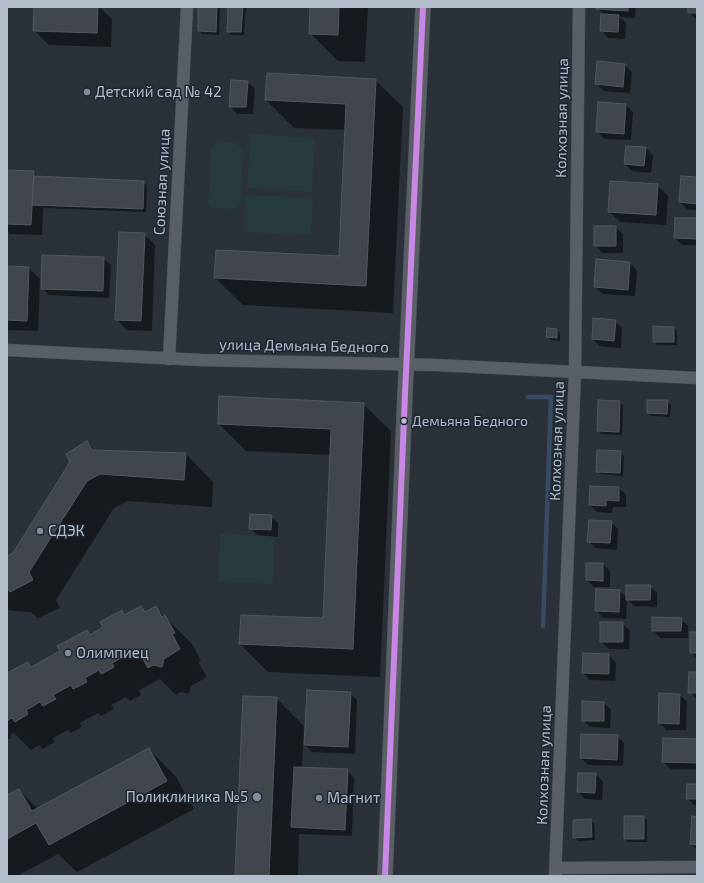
<!DOCTYPE html>
<html>
<head>
<meta charset="utf-8">
<style>
	body { margin:0 }
	#map { position:relative; width:704px; height:883px; overflow:hidden; background:#2a3139; font-family:"Exo 2",sans-serif }
	canvas { display:block }
	.frame { position:absolute; inset:0; border:8px solid #b4bdca; pointer-events:none }
</style>
</head>
<body>
<div id="map">
<canvas width="704" height="883"></canvas>
<div class="frame"></div>
</div>
<script>
const c = document.querySelector('canvas').getContext('2d');
c.lineJoin = 'round';
function fillPath(path, color) { c.fillStyle = color; c.fill(path, 'evenodd'); }
const poly = rows => new Path2D(rows.map(r => 'M' + r).join(''));
function trace(path, color, width, dash) { c.strokeStyle = color; c.lineWidth = width; c.lineCap = dash ? 'butt' : 'round'; c.setLineDash(dash || []); c.stroke(path); }
function drawText(font, color, halo, rows, align = 'center') {
  c.font = font + ' "Exo 2",sans-serif'; c.lineWidth = 3; c.setLineDash([]); c.textBaseline = 'middle'; c.strokeStyle = halo; c.fillStyle = color; for (const [text, x, y, turn = 0] of rows) {
    c.save(); c.translate(x, y); c.rotate((+turn || 0) * Math.PI / 180); c.textAlign = isNaN(turn) ? turn : align; if (halo) c.strokeText(text, 0, 0); c.fillText(text, 0, 0); c.restore();
  }
}
fillPath(poly([
	[250,134,315,138,312,192,247,188],
	[217,142,236,143,243,149,240,205,235,209,212,208,208,204,211,147],
	[246,195,313,198,311,235,245,232],
	[220,534,274,536,273,584,218,582]
]), '#273b3f');
fillPath(poly([
	[35,7,99,7,112,19,111,47,49,45,34,30],
	[199,7,220,7,219,35,202,34,199,31],
	[229,7,246,7,244,35,231,35,228,31],
	[311,7,368,7,365,62,338,61,310,33],
	[597,7,636,7,635,18,619,17,626,23,625,39,608,38,601,30,604,15],
	[689,7,697,7,697,20,689,12],
	[625,65,632,72,630,93,604,91,596,84],
	[268,74,375,80,403,107,393,313,243,305,215,278,340,258,346,130,294,128,266,100],
	[248,82,255,89,253,114,237,114,230,106],
	[626,105,633,112,631,140,604,139,597,131],
	[646,148,653,156,651,173,632,171,625,164],
	[7,171,33,172,39,177,143,182,147,185,146,212,43,208,42,235,10,234,7,231],
	[697,178,697,210,687,209,680,202],
	[657,185,668,196,666,225,620,222,609,211],
	[697,219,697,245,682,245,675,238],
	[615,227,623,234,623,253,602,253,595,245],
	[144,234,155,245,152,331,127,330,116,319],
	[103,258,111,265,109,298,49,295,42,288],
	[630,263,637,271,635,296,602,294,595,286],
	[7,267,29,268,40,279,38,331,7,330],
	[615,321,622,328,621,348,600,346,593,339],
	[674,328,677,331,677,345,657,345,654,341],
	[557,330,560,333,560,341,551,340,547,337],
	[667,401,671,405,670,417,651,416,648,413],
	[620,402,623,405,622,435,601,434,598,431],
	[363,404,391,431,380,677,268,672,240,644,242,616,324,619,331,455,246,451,219,424],
	[87,443,95,451,186,454,213,482,212,507,128,501,114,508,56,600,60,608,38,618,31,612,7,610,7,558,13,553],
	[620,452,624,456,623,476,600,474,597,471],
	[619,488,626,495,626,507,613,507,612,513,597,512,590,505],
	[271,516,278,523,278,537,258,535,250,528],
	[611,522,618,529,617,550,596,548,588,541],
	[603,564,610,571,610,587,594,587,587,580],
	[650,586,657,593,657,607,634,606,627,599,626,619,603,618,596,610,620,591,627,598],
	[141,607,146,613,156,608,192,644,201,661,198,662,207,677,191,686,189,694,181,692,176,695,160,679,139,690,141,695,130,701,126,697,111,705,114,709,101,716,98,713,80,723,82,727,71,733,68,730,53,738,55,742,43,749,39,745,31,750,14,733,10,735,11,738,7,740,7,674,28,663,33,667,61,652,87,631,91,635,105,628,121,612,126,616],
	[681,619,688,626,688,638,660,638,653,630],
	[622,623,630,631,629,649,609,649,601,642],
	[697,633,697,659,691,652],
	[609,655,616,663,615,681,590,680,583,673],
	[697,673,697,699,690,692],
	[350,693,357,700,355,754,312,752,305,745],
	[680,695,687,702,686,730,666,730,659,722],
	[276,698,304,726,302,769,347,770,354,778,352,836,299,834,298,876,236,876],
	[604,703,611,710,610,728,590,727,583,720],
	[617,736,624,743,623,766,588,765,581,758],
	[697,740,697,769,671,769,663,762],
	[149,749,176,777,194,809,77,872,58,854,17,876,7,876,7,797,19,790,38,809],
	[579,774,596,774,603,782,602,800,585,799,578,792],
	[697,785,697,806,694,805,687,798],
	[644,817,647,820,647,842,628,842,625,839],
	[697,818,697,850,691,844],
	[590,820,594,823,595,840,578,841,574,837]
]), '#0007');
trace(poly([
	[528,397,551,397,543,626]
]), '#384b64', 4.5);
const building = poly([
	[34,7,98,7,97,33,33,31,34,7],
	[198,7,217,7,216,32,198,31,198,7],
	[228,7,243,7,241,32,227,32,228,7],
	[310,7,339,7,338,35,309,34,310,7],
	[596,7,628,7,628,11,596,9,596,7],
	[688,7,697,7,697,13,688,13,688,7],
	[601,14,619,15,618,32,600,31,601,14],
	[597,61,625,64,623,87,595,84,597,61],
	[267,73,376,79,366,286,214,278,216,250,339,256,346,104,265,100,267,73],
	[231,80,248,81,246,107,229,107,231,80],
	[598,102,626,104,624,134,596,132,598,102],
	[626,146,646,147,644,166,624,164,626,146],
	[7,170,34,171,31,225,7,224,7,170],
	[34,176,144,181,143,209,32,205,34,176],
	[681,176,697,177,697,204,679,202,681,176],
	[610,181,658,184,656,215,608,212,610,181],
	[675,218,697,218,697,239,674,238,675,218],
	[594,226,616,226,616,246,594,246,594,226],
	[119,232,145,233,141,321,115,320,119,232],
	[42,255,104,257,103,291,41,289,42,255],
	[596,259,630,262,628,290,594,287,596,259],
	[7,266,29,267,27,321,7,320,7,266],
	[593,318,616,320,614,341,592,339,593,318],
	[653,326,674,327,674,342,653,342,653,326],
	[547,328,557,329,557,338,546,337,547,328],
	[219,396,364,403,353,649,239,644,241,615,323,618,331,429,218,424,219,396],
	[598,400,620,401,619,432,597,431,598,400],
	[647,400,668,400,667,414,647,413,647,400],
	[87,441,92,450,186,453,184,480,100,474,87,481,29,572,33,580,10,592,7,587,7,556,13,553,70,462,66,454,87,441],
	[597,450,621,451,620,473,596,472,597,450],
	[590,486,619,487,619,501,606,500,606,506,589,505,590,486],
	[250,514,272,515,271,530,249,529,250,514],
	[589,520,612,521,610,543,587,542,589,520],
	[586,563,603,563,603,581,586,580,586,563],
	[626,585,651,585,650,600,626,600,626,585],
	[596,589,620,590,619,612,595,611,596,589],
	[141,606,145,612,156,606,162,617,165,615,175,633,172,634,180,649,164,659,162,667,153,665,148,668,137,649,112,663,114,667,101,674,99,670,85,678,87,682,73,689,71,685,53,695,56,699,43,706,40,702,26,710,28,714,15,722,12,718,7,721,7,673,28,662,31,667,60,651,57,646,87,630,90,635,103,627,100,622,122,610,124,615,141,606],
	[652,617,682,618,681,631,652,631,652,617],
	[600,622,623,622,623,642,600,642,600,622],
	[690,632,697,632,697,653,690,653,690,632],
	[583,653,609,654,609,674,582,673,583,653],
	[689,672,697,672,697,693,688,693,689,672],
	[307,690,351,692,348,747,304,745,307,690],
	[659,693,680,694,679,724,658,723,659,693],
	[243,696,277,697,269,876,235,876,243,696],
	[582,701,604,702,604,721,582,721,582,701],
	[581,734,618,735,617,760,580,758,581,734],
	[663,738,697,739,697,763,662,762,663,738],
	[149,748,167,781,49,845,36,823,7,839,7,795,19,789,32,811,149,748],
	[294,767,348,769,345,830,291,827,294,767],
	[578,773,596,773,595,793,577,792,578,773],
	[687,784,697,784,697,799,686,799,687,784],
	[624,816,644,816,644,839,624,839,624,816],
	[692,816,697,817,697,845,690,844,692,816],
	[591,819,592,837,573,838,573,820,591,819]
]);
fillPath(building, '#41464d');
trace(building, '#525861', 1);
const minor = poly([
	[7,350,201,360,436,365,697,378],
	[169,359,187,7],
	[556,868,697,867],
	[555,876,575,372,579,7]
]);
const tertiary = poly([
	[385,876,405,394,423,7]
]);
trace(minor, '#484d54', 13);
trace(tertiary, '#484d54', 16);
trace(minor, '#5a5f67', 12);
trace(tertiary, '#5a5f67', 15);
trace(poly([
	[385,876,405,394,423,7]
]), '#c787e3', 6);
for (const [x, y, r, color] of [
	[87,92,4,"#848c97"],
	[404,421,3.5,"#b4bdca"],
	[40,531,4,"#848c97"],
	[68,653,4,"#848c97"],
	[257,797,5,"#848c97"],
	[319,798,4,"#848c97"]
]) { const dot = new Path2D(); dot.arc(x, y, r, 0, 2 * Math.PI); c.fillStyle = color; c.fill(dot); trace(dot, '#1d2734', 1.5); }
drawText('14px', '#b4bdca', '#1d2734', [
	["Демьяна Бедного",412,421]
], 'left');
drawText('15px', '#b4bdca', '#1d2734', [
	["Детский сад № 42",95,92],
	["СДЭК",48,531],
	["Олимпиец",76,653],
	["Поликлиника №5",248,797,"right"],
	["Магнит",327,798]
], 'left');
drawText('15px', '#b4bdca', '#1d2734', [
	["Колхозная улица",562,118,-89],
	["Союзная улица",162,182,-87],
	["улица Демьяна Бедного",304,346,1],
	["Колхозная улица",557,441,-88],
	["Колхозная улица",544,765,-88]
]);
</script>
</body>
</html>
